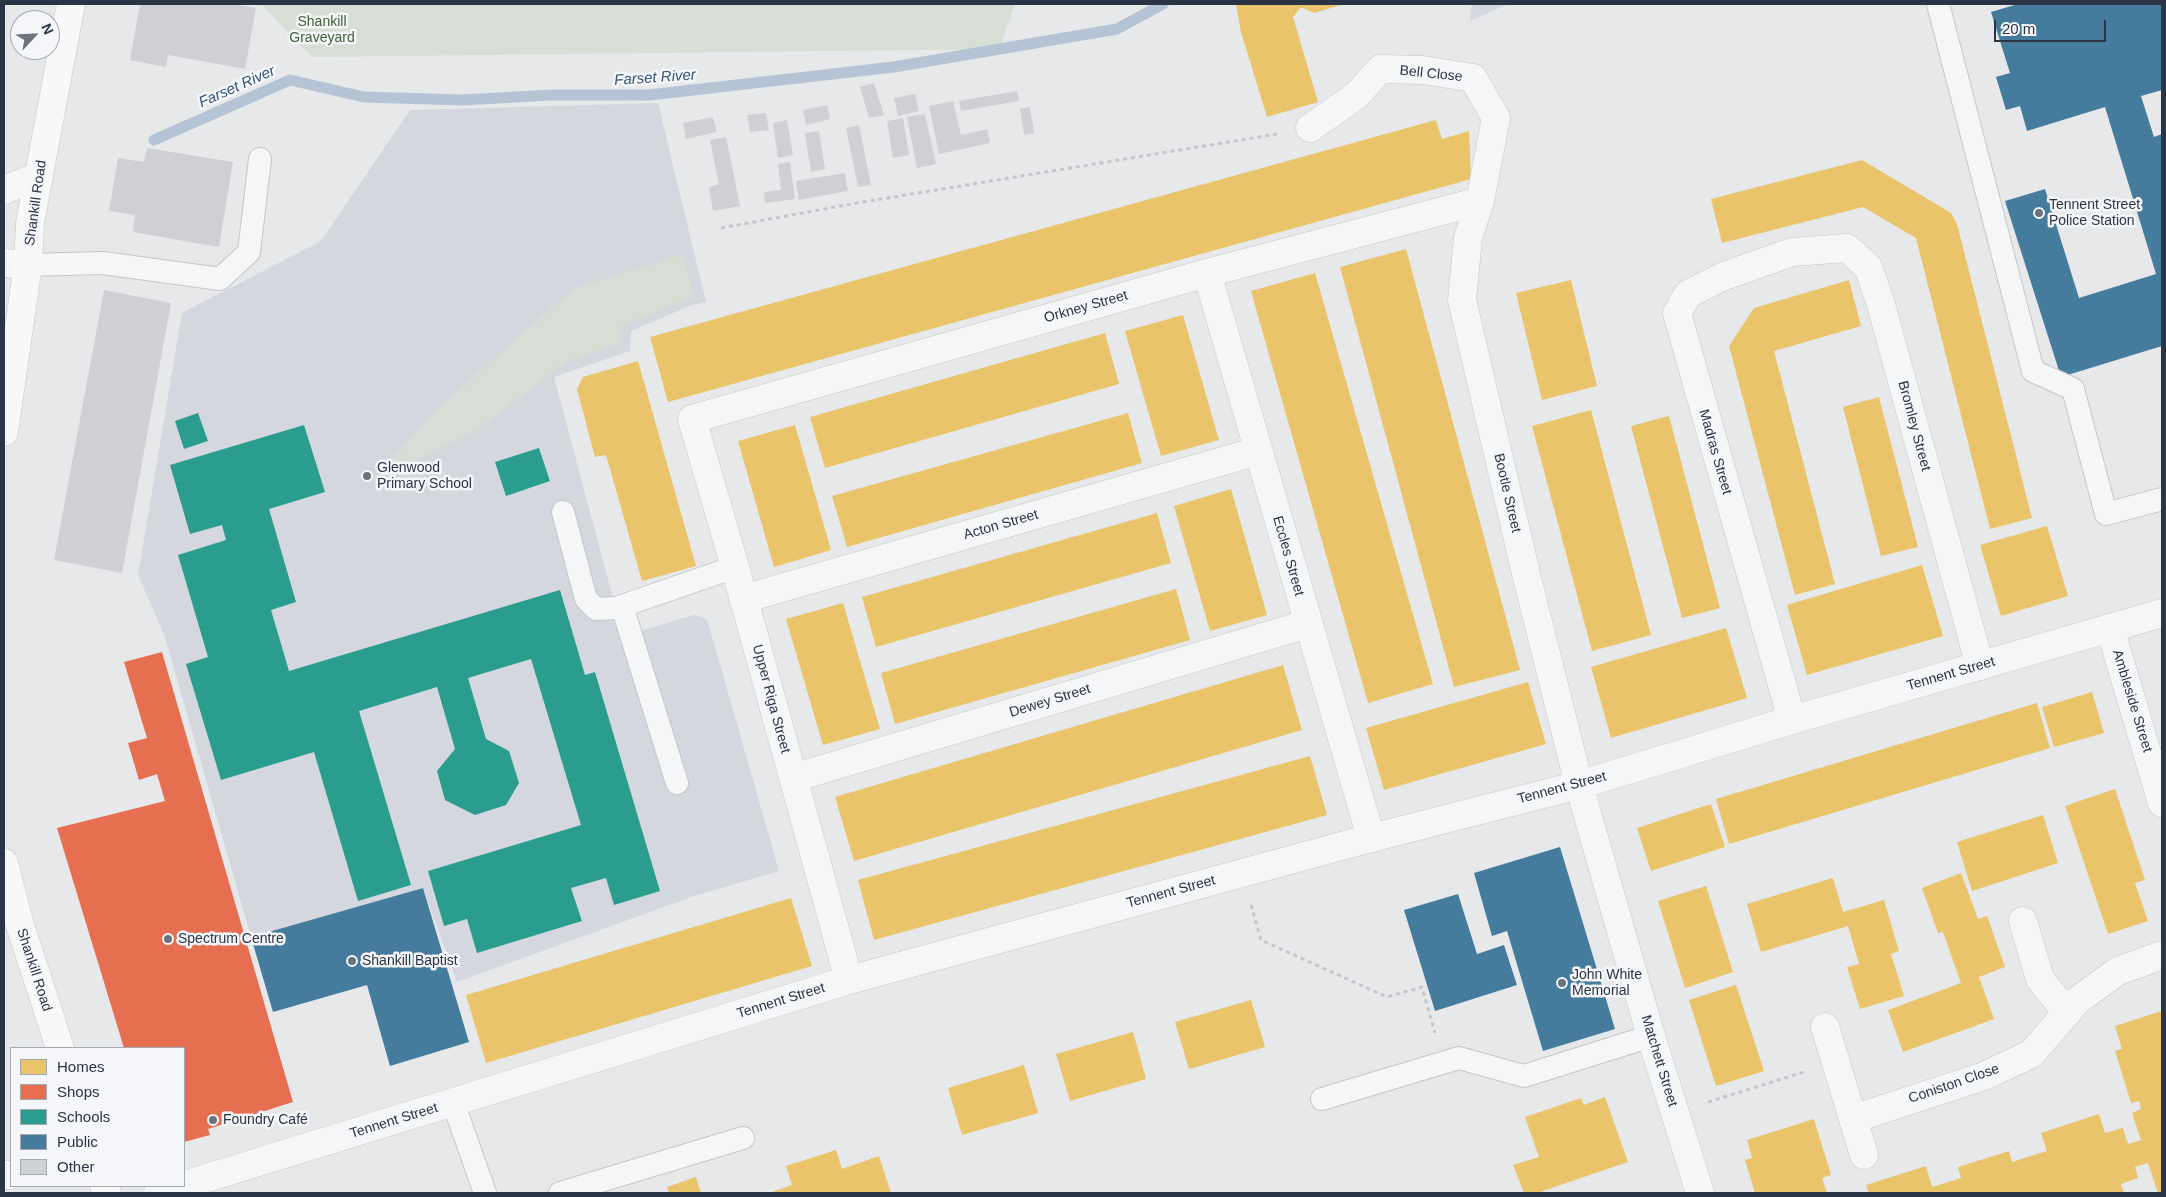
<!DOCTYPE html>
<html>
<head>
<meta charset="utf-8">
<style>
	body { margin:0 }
	#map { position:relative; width:2166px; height:1197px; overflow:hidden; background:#e6e8ea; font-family:Arial,sans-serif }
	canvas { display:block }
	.frame { position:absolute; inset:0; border:5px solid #2b3445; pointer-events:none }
	.legend { position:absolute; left:10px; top:1047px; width:175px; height:140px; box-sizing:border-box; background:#f4f6f9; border:1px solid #a4a8b1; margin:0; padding:6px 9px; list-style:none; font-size:15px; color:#2b3445 }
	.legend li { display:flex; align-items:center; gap:10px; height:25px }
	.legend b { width:25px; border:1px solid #a4a8b1 }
	.north { position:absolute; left:10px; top:10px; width:50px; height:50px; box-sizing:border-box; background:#f4f6f9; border:1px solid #a4a8b1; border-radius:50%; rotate:65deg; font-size:14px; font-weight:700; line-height:20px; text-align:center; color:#2b3445 }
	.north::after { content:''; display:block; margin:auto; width:18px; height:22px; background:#6c737f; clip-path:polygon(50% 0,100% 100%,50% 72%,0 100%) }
	.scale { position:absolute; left:1994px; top:20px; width:112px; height:22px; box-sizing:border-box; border:2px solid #2b3445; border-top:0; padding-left:6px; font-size:15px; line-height:18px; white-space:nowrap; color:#2b3445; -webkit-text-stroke:4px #f4f6f9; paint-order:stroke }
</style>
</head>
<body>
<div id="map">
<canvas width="2166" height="1197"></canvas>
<div class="frame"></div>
<ul class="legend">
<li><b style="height:14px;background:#e9c46a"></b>Homes</li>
<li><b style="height:14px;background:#e76f51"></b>Shops</li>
<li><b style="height:14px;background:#2a9d8f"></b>Schools</li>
<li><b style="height:14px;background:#457b9d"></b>Public</li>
<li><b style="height:14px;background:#ced0d3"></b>Other</li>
</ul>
<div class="north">N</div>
<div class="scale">20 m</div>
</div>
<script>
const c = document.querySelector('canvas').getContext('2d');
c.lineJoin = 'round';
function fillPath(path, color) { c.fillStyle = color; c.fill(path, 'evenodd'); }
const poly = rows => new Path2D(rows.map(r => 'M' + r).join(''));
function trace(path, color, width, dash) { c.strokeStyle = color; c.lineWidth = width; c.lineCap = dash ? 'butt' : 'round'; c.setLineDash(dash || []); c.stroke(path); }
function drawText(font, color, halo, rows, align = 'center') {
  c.font = font + ' Arial,sans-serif'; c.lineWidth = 5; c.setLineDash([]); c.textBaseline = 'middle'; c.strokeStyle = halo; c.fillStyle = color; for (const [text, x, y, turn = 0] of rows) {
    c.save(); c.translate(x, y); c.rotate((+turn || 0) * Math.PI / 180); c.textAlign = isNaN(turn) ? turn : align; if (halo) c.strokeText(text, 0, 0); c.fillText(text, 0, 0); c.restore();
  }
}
fillPath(poly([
	[1472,4,1508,4,1470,21],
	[658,103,706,302,692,305,631,331,630,351,554,377,623,636,694,615,707,619,779,871,694,896,457,982,423,888,251,937,165,637,138,575,182,313,321,241,410,110]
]), '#d4d7dd');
fillPath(poly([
	[261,4,1015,4,999,49,312,57],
	[683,254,694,297,619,327,621,343,569,360,481,427,370,483,436,410,551,308,578,287]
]), '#d6ded6');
fillPath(poly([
	[1236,4,1344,4,1314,13,1301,7,1293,17,1318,102,1267,117,1241,32],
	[1436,120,1442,139,1469,131,1471,179,668,402,650,337],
	[1862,160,1951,213,1957,224,2032,518,1990,529,1916,238,1863,207,1722,243,1711,199],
	[1406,249,1520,670,1454,687,1340,267],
	[1315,273,1433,684,1368,703,1251,291],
	[1571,280,1597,386,1542,400,1516,293],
	[1849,280,1861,326,1774,351,1835,584,1795,595,1729,346,1754,308],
	[1183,315,1219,440,1161,456,1125,331],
	[1105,333,1119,384,825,468,810,417],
	[638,361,696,566,642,581,606,455,595,457,577,389,583,377],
	[1879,397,1918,547,1881,556,1843,407],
	[1591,410,1651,635,1592,651,1532,426],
	[1128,413,1142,463,847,547,832,496],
	[1669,416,1720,608,1682,618,1631,426],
	[795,425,831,550,774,567,738,441],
	[1231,489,1267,615,1210,631,1174,506],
	[1157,513,1171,563,876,647,862,597],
	[2047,526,2068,596,2001,616,1980,545],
	[1922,565,1943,636,1807,675,1787,605],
	[1176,589,1190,640,895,724,881,673],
	[843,603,880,729,823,745,786,619],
	[1726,628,1747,698,1611,738,1591,667],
	[1283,665,1302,730,854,861,835,797],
	[1528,682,1546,744,1384,790,1366,728],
	[2092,692,2104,733,2054,747,2042,707],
	[2037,703,2050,748,1729,844,1716,799],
	[1310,756,1327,815,874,940,858,880],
	[2115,789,2145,880,2135,883,2148,921,2108,934,2065,806],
	[1711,804,1725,847,1651,871,1637,828],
	[2043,815,2058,863,1972,891,1957,842],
	[1961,873,1978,919,1987,916,2005,967,1979,977,1994,1019,1903,1052,1888,1010,1961,983,1943,932,1938,933,1922,888],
	[1833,878,1843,912,1884,900,1899,951,1891,954,1904,996,1860,1009,1847,967,1859,964,1848,926,1761,952,1747,904],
	[1706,886,1733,972,1685,988,1658,901],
	[791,898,812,966,486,1063,466,995],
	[1736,985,1764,1071,1716,1086,1689,1000],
	[1251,1000,1265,1047,1189,1069,1175,1022],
	[2162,1011,2162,1193,2158,1193,2148,1163,2135,1167,2138,1178,2121,1184,2124,1193,1869,1193,1866,1185,1926,1166,1932,1187,1961,1178,1958,1167,2009,1151,2012,1162,2047,1151,2041,1133,2099,1114,2105,1133,2123,1128,2128,1144,2141,1140,2132,1113,2141,1109,2139,1101,2131,1103,2115,1051,2122,1049,2115,1026],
	[1133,1032,1146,1079,1070,1101,1056,1054],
	[1024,1065,1038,1113,962,1135,948,1088],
	[1605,1097,1628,1162,1537,1193,1524,1193,1513,1165,1539,1157,1525,1117,1581,1098,1584,1105],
	[1814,1119,1831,1175,1822,1178,1827,1193,1755,1193,1745,1160,1752,1158,1747,1140],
	[836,1150,842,1169,879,1156,891,1193,769,1193,792,1185,786,1166],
	[696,1177,701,1193,669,1193,667,1187]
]), '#e9c46a');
fillPath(poly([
	[162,652,293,1102,208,1129,210,1135,184,1142,184,1048,124,1048,57,828,165,801,157,774,139,780,128,743,147,738,124,662]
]), '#e76f51');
fillPath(poly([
	[198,413,208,441,184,449,175,421],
	[304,425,325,492,269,509,296,602,271,610,289,671,560,590,585,675,595,672,660,891,614,905,606,878,571,888,582,921,477,953,467,919,444,926,428,871,581,825,531,659,468,678,486,739,509,751,519,783,506,805,475,815,445,800,437,771,455,749,437,687,359,711,411,885,358,901,314,752,221,780,186,664,208,657,178,555,226,540,222,525,190,534,170,465],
	[539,448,550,481,506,496,495,462]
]), '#2a9d8f');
fillPath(poly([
	[2018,4,2162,4,2162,90,2141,96,2154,137,2162,134,2162,346,2061,377,2005,201,2045,189,2079,298,2156,274,2105,107,2027,131,2020,106,2006,110,1996,77,2010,73,1991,12],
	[1560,847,1615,1029,1543,1051,1507,931,1492,936,1474,873],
	[423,888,469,1042,390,1066,367,985,273,1012,251,937],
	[1458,894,1477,954,1504,945,1517,985,1435,1011,1404,910]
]), '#457b9d');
trace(poly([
	[154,140,290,80,364,97,462,100,552,95,649,95,894,67,1117,29,1163,4]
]), '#b4c4d5', 11);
fillPath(poly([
	[140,4,233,4,256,8,245,69,168,55,166,67,130,60],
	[874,83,884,115,869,118,860,87],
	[1017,91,1019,101,961,111,959,101],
	[915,94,919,111,898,116,894,98],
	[953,101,961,135,987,129,990,143,939,154,929,106],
	[827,105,830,119,806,125,803,110],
	[1030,107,1034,133,1024,135,1020,109],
	[766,113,769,130,750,132,747,115],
	[925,114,936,164,917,168,907,117],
	[713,117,717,132,686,139,683,123],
	[903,118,909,155,893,158,887,121],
	[787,120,793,155,778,158,773,123],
	[859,125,871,185,858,187,846,128],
	[819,131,825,169,811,172,805,133],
	[726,137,740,206,713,211,709,187,719,184,710,140],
	[147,148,233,162,219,247,133,232,135,215,109,211,118,158,144,162],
	[790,162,795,199,765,203,764,192,781,190,778,164],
	[845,173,848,191,799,200,796,181],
	[104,290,171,303,122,573,54,560]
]), '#ced0d3');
const service = poly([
	[1938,4,2033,371,2073,389,2106,514,2162,499],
	[28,265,103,263,220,279,249,252,260,159],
	[563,512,586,599,596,609,616,608,735,567],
	[622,606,677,783],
	[1322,1099,1459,1058,1524,1076,1651,1036],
	[453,1102,485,1193],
	[560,1193,743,1138]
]);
const minor = poly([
	[1310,128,1357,95,1380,69,1423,70,1473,78,1496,118,1480,201,1468,238,1462,300,1527,578,1579,785,1651,1036,1700,1193],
	[1207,273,1371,838],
	[743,599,1258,451],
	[2110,628,2162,803],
	[1792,720,1677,313,1688,294,1724,276,1792,252,1847,248,1868,267,1880,301,1980,666],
	[793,778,1307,624],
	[2023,921,2040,979,2067,1013],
	[849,980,735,567,692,419,1207,273,1480,201],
	[1825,1027,1864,1155],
	[1853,1119,1984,1076,2031,1054,2078,1000,2118,971,2162,955],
	[4,1175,11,1175]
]);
const tertiary = poly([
	[4,190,39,176],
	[4,263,28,265],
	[184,1185,849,980,1371,838,1579,785,1792,720,2162,613],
	[158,1193,183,1186]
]);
const secondary = poly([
	[4,432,28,265,30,223,71,4],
	[4,863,19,922,60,1048],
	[104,1186,107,1193]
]);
trace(service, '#c4c6c8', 24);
trace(minor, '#c4c6c8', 29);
trace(tertiary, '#c4c6c8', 29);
trace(secondary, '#c4c6c8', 29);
trace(poly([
	[721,228,857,203,1277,134],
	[1251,905,1261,940,1387,997,1422,987,1435,1033],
	[1708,1102,1804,1072]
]), '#c5c6ca', 3, [4, 4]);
trace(service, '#f5f6f7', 22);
trace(minor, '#f5f6f7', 28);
trace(tertiary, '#f5f6f7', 28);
trace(secondary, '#f8f8f8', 28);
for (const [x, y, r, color] of [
	[2039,213,5,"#6c737f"],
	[367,476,5,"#6c737f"],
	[168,939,5,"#6c737f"],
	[352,961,5,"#6c737f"],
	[1562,983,5,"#6c737f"],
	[213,1120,5,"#6c737f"]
]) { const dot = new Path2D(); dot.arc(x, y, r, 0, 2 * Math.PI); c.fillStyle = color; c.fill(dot); trace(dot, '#f4f6f9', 2); }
drawText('14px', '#3f6138', '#f4f6f9', [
	["Shankill",322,22],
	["Graveyard",322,38]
]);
drawText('14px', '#2b3445', '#f4f6f9', [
	["Bell Close",1431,74,6],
	["Shankill Road",36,203,-82],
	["Orkney Street",1086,307,-16],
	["Bromley Street",1914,426,75],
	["Madras Street",1715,452,74],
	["Bootle Street",1507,493,77],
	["Acton Street",1001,525,-16],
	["Eccles Street",1288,556,74],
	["Tennent Street",1951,674,-16],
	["Upper Riga Street",771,699,75],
	["Dewey Street",1050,701,-17],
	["Ambleside Street",2132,701,73],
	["Tennent Street",1562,788,-15],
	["Tennent Street",1171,892,-15],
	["Shankill Road",34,970,72],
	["Tennent Street",781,1001,-17],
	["Matchett Street",1659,1061,73],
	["Coniston Close",1954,1084,-19],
	["Tennent Street",394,1121,-17]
]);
drawText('14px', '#2b3445', '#f4f6f9', [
	["Tennent Street",2049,205],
	["Police Station",2049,221],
	["Glenwood",377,468],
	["Primary School",377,484],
	["Spectrum Centre",178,939],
	["Shankill Baptist",362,961],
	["John White",1572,975],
	["Memorial",1572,991],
	["Foundry Café",223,1120]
], 'left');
drawText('italic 15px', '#34527a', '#f4f6f9', [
	["Farset River",655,78,-4],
	["Farset River",237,87,-24]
]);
</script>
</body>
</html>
